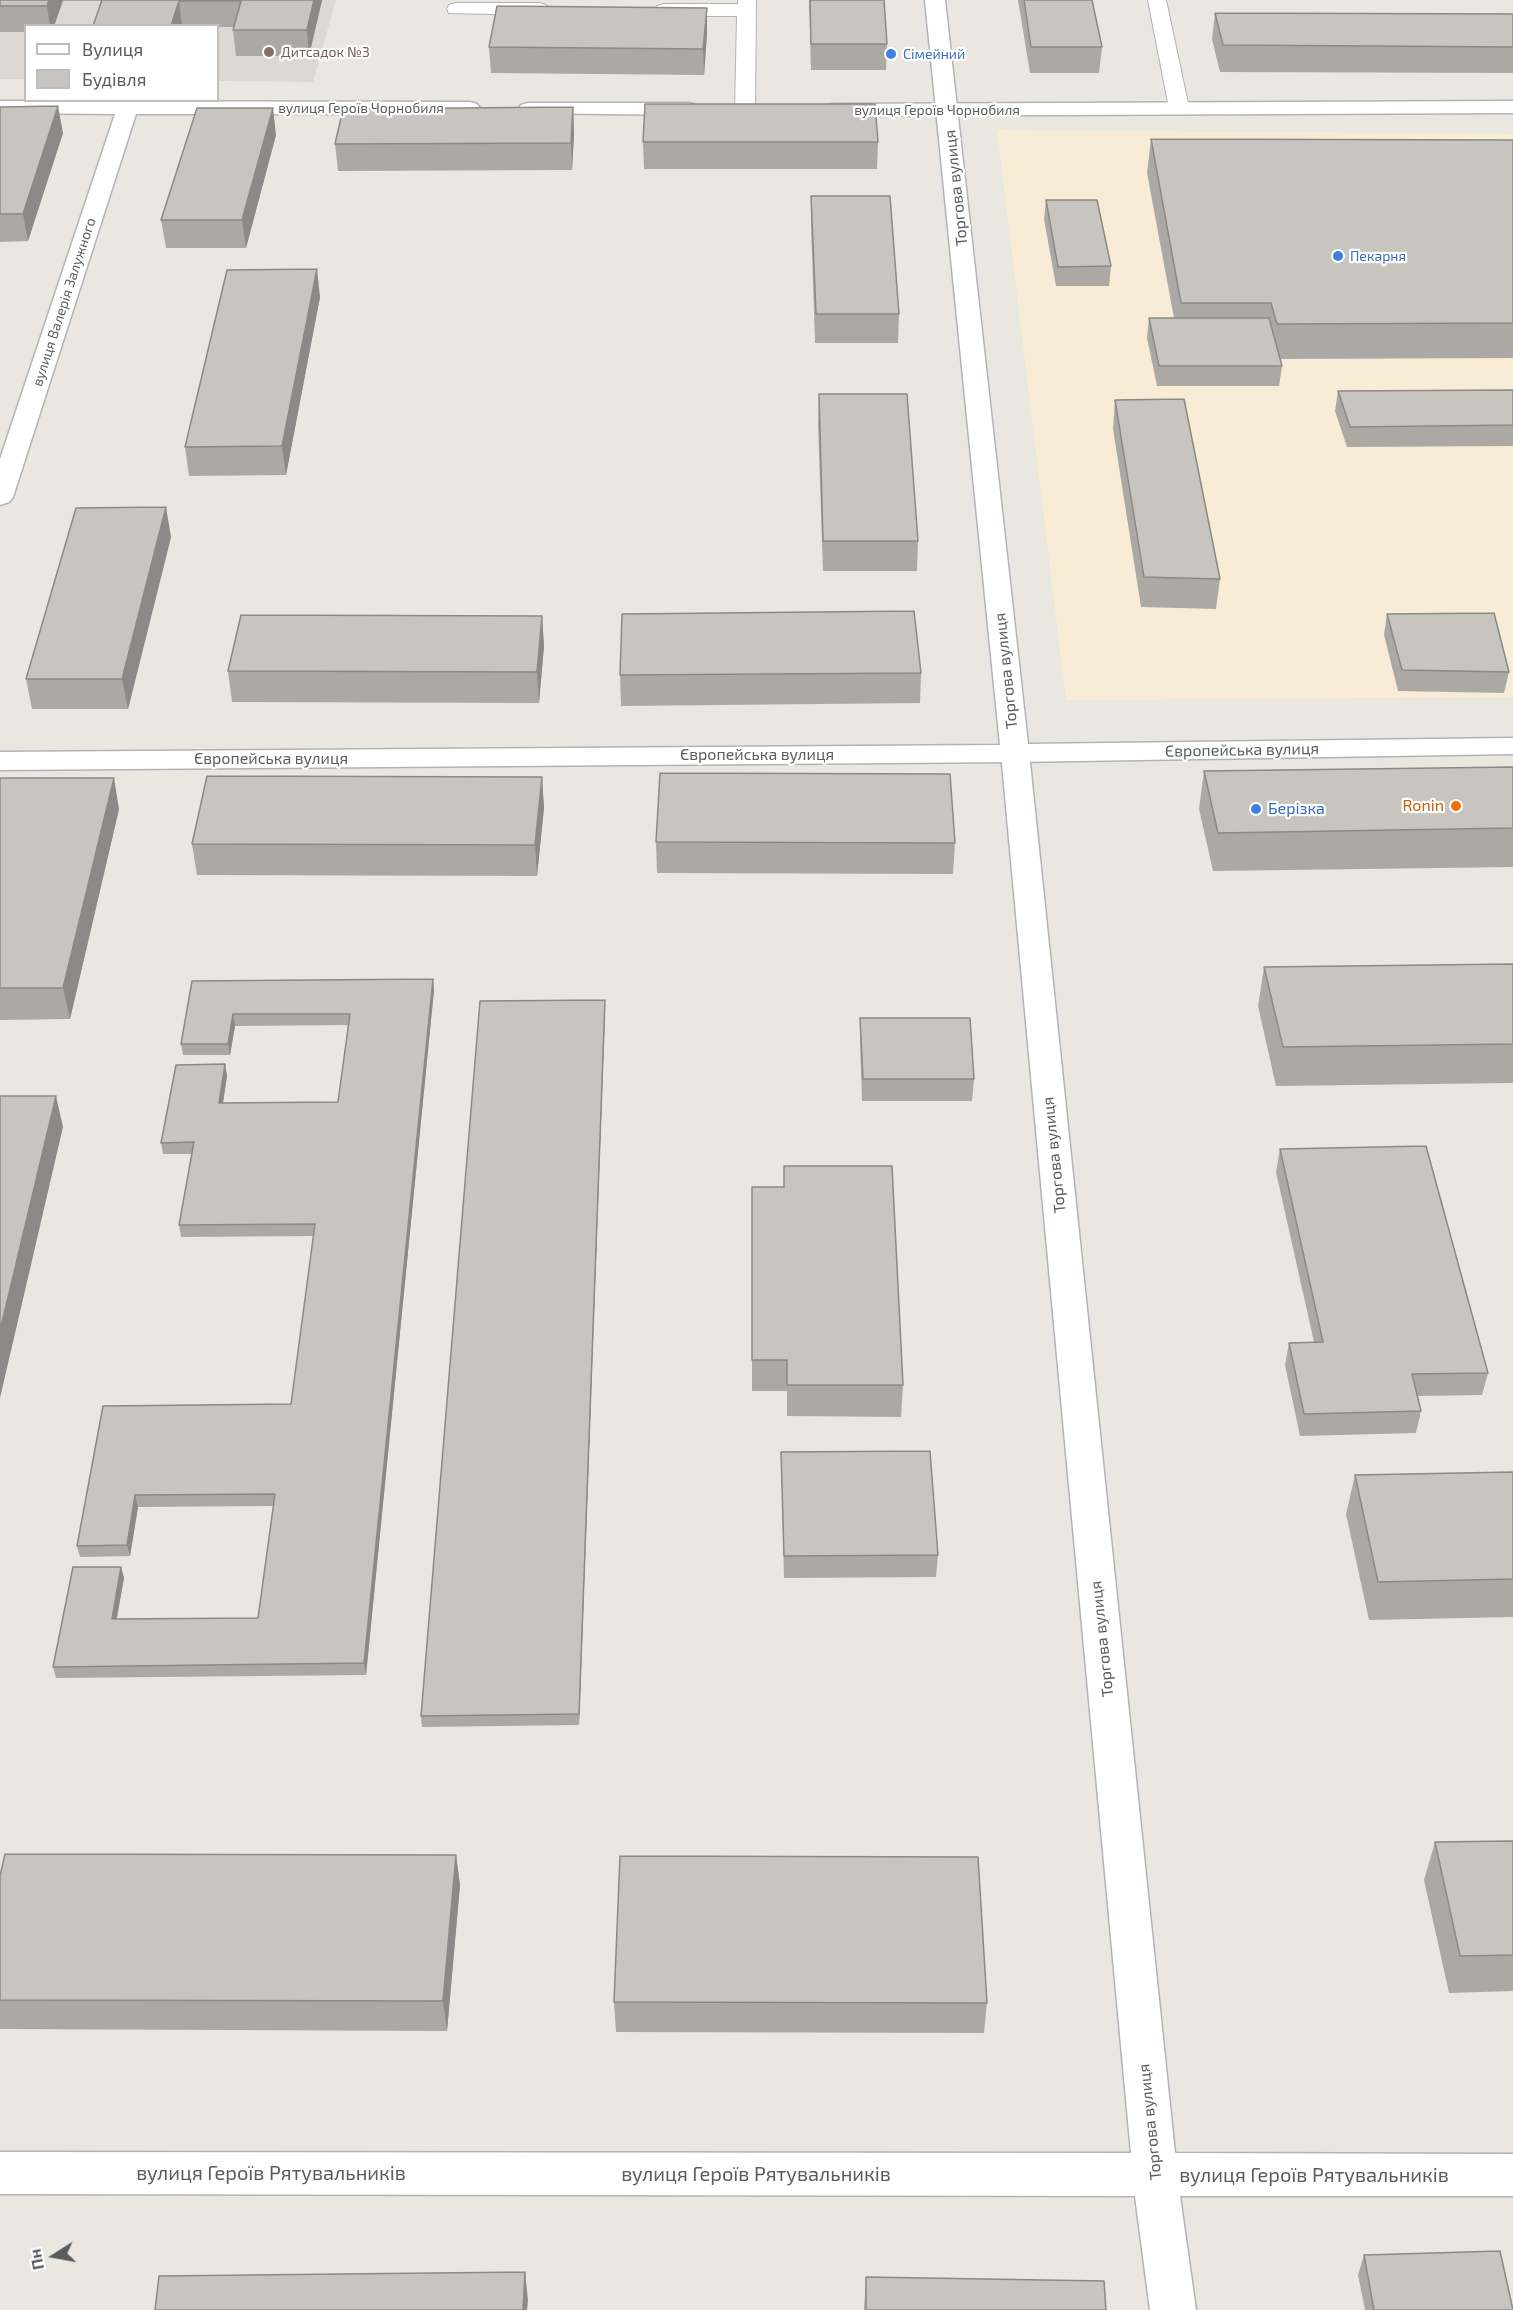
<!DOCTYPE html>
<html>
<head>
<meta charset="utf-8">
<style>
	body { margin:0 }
	#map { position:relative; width:1513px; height:2310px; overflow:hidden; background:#eae7e1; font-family:"Exo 2",sans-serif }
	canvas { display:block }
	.legend { position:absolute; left:24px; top:24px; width:195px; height:78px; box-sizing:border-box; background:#fff; border:2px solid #bdbebf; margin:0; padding:8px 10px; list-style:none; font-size:18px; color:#595d60 }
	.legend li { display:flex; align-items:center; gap:12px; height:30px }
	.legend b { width:30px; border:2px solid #bdbebf }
	.north { position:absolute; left:24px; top:2226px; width:60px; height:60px; -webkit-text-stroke:4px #fff; paint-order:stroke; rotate:259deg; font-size:16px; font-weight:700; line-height:24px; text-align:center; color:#595d60 }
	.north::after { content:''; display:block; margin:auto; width:21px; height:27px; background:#595d60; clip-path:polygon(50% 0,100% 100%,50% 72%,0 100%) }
</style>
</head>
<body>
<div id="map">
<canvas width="1513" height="2310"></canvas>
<ul class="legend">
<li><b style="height:8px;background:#fff"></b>Вулиця</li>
<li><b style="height:16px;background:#c8c4c0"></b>Будівля</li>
</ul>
<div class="north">Пн</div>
</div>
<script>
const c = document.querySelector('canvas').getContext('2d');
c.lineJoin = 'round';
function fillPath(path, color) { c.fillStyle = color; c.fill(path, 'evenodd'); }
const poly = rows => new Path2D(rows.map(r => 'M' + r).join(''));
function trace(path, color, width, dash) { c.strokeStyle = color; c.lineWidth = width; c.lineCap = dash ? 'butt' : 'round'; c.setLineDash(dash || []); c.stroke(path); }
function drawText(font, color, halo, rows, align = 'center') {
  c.font = font + ' "Exo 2",sans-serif'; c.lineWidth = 4.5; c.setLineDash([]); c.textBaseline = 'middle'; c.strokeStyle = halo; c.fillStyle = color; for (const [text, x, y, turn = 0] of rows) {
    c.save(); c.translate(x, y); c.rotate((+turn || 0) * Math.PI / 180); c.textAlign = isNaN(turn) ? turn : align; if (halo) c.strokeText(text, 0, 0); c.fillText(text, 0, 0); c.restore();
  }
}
fillPath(poly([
	[997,130,1513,134,1513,697,1066,700]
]), '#f9ecd7');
fillPath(poly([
	[0,0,336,0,313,82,218,81,218,26,26,26,25,79,0,79]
]), '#ddd8d2');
const service = poly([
	[738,0,756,0,755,110,752,114,745,116,738,114,735,110,737,16,664,16,657,14,655,10,657,6,664,4,738,4,738,0],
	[1148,0,1166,0,1189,108,1186,112,1179,114,1172,112,1169,108,1148,0],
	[456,3,539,3,546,5,548,9,546,13,539,15,449,13,447,9,449,5,456,3]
]);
const minor = poly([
	[0,101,470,102,477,104,480,108,477,112,470,114,136,114,13,497,9,502,0,505,0,459,115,114,0,113,0,101],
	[1513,101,1513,113,831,116,824,114,821,110,824,106,831,104,1513,101],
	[528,103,689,103,696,105,699,109,696,113,689,115,521,113,518,109,521,105,528,103],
	[1015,744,1025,747,1029,753,1175,2153,1513,2154,1513,2196,1180,2196,1196,2310,1150,2310,1135,2196,0,2194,0,2152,1131,2153,1001,753,1005,747,1015,744]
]);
const tertiary = poly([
	[925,0,945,0,1028,744,1513,738,1513,754,1015,762,0,770,0,752,1000,745,925,0]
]);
trace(service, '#b1b4b7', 2);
trace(minor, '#b1b4b7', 3);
trace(tertiary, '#b1b4b7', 3);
fillPath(service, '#fff');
fillPath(minor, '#fff');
fillPath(tertiary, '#fff');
fillPath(poly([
	[0,0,322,0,309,56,236,56,233,30,234,27,218,27,218,26,93,26,101,1,63,1,54,26,26,26,26,32,0,32],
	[809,0,884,0,887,44,886,70,811,70],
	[1018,0,1092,0,1102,47,1099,73,1030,73],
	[1215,13,1513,14,1513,73,1220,72,1212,39],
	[707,34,704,75,491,73,489,47],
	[0,107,63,133,28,241,0,242],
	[573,107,574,134,572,170,338,171,335,144],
	[276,135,246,248,166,248,161,220],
	[1151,139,1513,140,1513,358,1280,359,1282,366,1279,386,1157,386,1147,338,1149,318,1174,318,1147,173],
	[643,142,878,142,877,169,644,169],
	[811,196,899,314,898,343,815,343,811,224],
	[1046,200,1111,266,1109,286,1056,286,1044,219],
	[320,297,286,475,189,476,185,447],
	[1513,390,1513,446,1347,447,1335,411,1338,391],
	[819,394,918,541,917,571,823,571,818,423],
	[1115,400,1220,579,1216,609,1141,607,1113,429],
	[171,537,128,709,32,709,26,679],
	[1387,614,1509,672,1504,693,1398,691,1384,635],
	[542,616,544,646,539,703,232,702,228,671],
	[921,673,920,703,621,706,620,675],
	[1513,767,1513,867,1213,871,1199,809,1204,771],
	[542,777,544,808,537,876,197,875,192,844],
	[0,778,119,809,70,1019,0,1020],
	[656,842,955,843,953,874,657,873],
	[1513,964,1513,1083,1276,1086,1258,1006,1264,967],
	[433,979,434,990,366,1675,56,1678,53,1667,121,1567,124,1578,117,1619,258,1618,273,1506,138,1507,130,1556,80,1557,77,1546,103,1406,291,1404,314,1236,181,1237,179,1225,192,1154,163,1154,161,1143,225,1064,227,1076,223,1103,338,1102,348,1025,235,1026,230,1055,183,1055,181,1044,192,981],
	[605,1011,579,1725,422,1727,421,1716],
	[860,1018,974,1079,972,1101,862,1101,860,1040],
	[1280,1149,1488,1373,1482,1395,1418,1396,1421,1411,1416,1433,1300,1436,1285,1365,1289,1343,1314,1342,1276,1172],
	[752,1187,903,1385,901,1417,787,1416,787,1391,752,1391],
	[781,1452,938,1555,936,1577,784,1578],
	[1513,1472,1513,1617,1369,1620,1346,1514,1355,1475],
	[1513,1841,1513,1991,1449,1993,1424,1880,1435,1842],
	[456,1855,460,1885,447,2031,0,2029,0,1876],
	[614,2002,987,2003,984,2033,616,2032],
	[1364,2255,1513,2310,1365,2310,1358,2275],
	[866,2277,1106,2310,864,2310]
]), '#aca9a5');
fillPath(poly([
	[49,0,63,0,54,26,50,26,47,6],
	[314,0,322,0,309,56,307,30],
	[179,1,182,26,171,26],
	[707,8,707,34,704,75,703,49],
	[58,106,63,133,28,241,23,214],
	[573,107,574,134,572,170,571,143],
	[273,108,276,135,246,248,242,220],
	[317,269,320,297,286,475,282,446],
	[166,507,171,537,128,709,122,679],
	[542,616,544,646,539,703,537,672],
	[542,777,544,808,537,876,535,845],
	[114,778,119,809,70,1019,63,988],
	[433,979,434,990,366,1675,364,1663],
	[605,1000,605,1011,579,1725,579,1714],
	[233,1014,235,1026,230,1055,228,1044],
	[225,1064,227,1076,221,1115,219,1103],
	[56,1096,63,1127,0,1398,0,1331],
	[135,1495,138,1507,130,1556,127,1545],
	[121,1567,124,1578,114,1631,112,1619],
	[456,1855,460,1885,447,2031,443,2001],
	[525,2272,528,2300,527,2310,523,2310]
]), '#8c8986');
const building = poly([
	[0,0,49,0,47,6,0,6,0,0],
	[102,0,314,0,307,30,233,30,241,1,179,1,171,26,93,26,102,0],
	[810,0,884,0,887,44,811,44,810,0],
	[1024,0,1092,0,1102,47,1031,47,1024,0],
	[497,6,707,8,703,49,489,47,497,6],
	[1215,13,1513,14,1513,47,1223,45,1215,13],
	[645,104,875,104,878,142,643,142,645,104],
	[58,106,23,214,0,214,0,107,58,106],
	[573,107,571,143,335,144,343,109,573,107],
	[197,108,273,108,242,220,161,220,197,108],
	[1151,139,1513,140,1513,323,1277,324,1271,303,1181,303,1151,139],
	[811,196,890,196,899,314,816,314,811,196],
	[1046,200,1097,200,1111,266,1058,267,1046,200],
	[317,269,282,446,185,447,227,270,317,269],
	[1149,318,1269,318,1282,366,1159,366,1149,318],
	[1513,390,1513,425,1350,427,1338,391,1513,390],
	[819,394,907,394,918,541,823,541,819,394],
	[1184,399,1220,579,1144,577,1115,400,1184,399],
	[166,507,122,679,26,679,76,508,166,507],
	[914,611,921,673,620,675,622,614,914,611],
	[1494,613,1509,672,1402,670,1387,614,1494,613],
	[241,615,542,616,537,672,228,671,241,615],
	[1513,767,1513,828,1218,833,1204,771,1513,767],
	[660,773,950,774,955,843,656,842,660,773],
	[207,776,542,777,535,845,192,844,207,776],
	[0,778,114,778,63,988,0,988,0,778],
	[1513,964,1513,1044,1283,1047,1264,967,1513,964],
	[433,979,364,1663,53,1667,73,1567,121,1567,112,1619,258,1618,275,1494,135,1495,127,1545,77,1546,103,1406,291,1404,315,1224,179,1225,194,1142,161,1143,176,1065,225,1064,219,1103,338,1102,350,1014,233,1014,228,1044,181,1044,192,981,433,979],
	[605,1000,579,1714,421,1716,480,1001,605,1000],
	[860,1018,970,1018,974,1079,863,1079,860,1018],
	[0,1096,56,1096,0,1331,0,1096],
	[1426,1146,1488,1373,1412,1374,1421,1411,1304,1414,1289,1343,1323,1342,1280,1149,1426,1146],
	[784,1166,892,1166,903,1385,787,1385,787,1360,752,1360,752,1187,784,1187,784,1166],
	[930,1451,938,1555,784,1556,781,1452,930,1451],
	[1513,1472,1513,1579,1378,1582,1355,1475,1513,1472],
	[1513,1841,1513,1955,1460,1956,1435,1842,1513,1841],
	[5,1854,456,1855,443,2001,0,2000,0,1876,5,1854],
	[620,1856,978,1857,987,2003,614,2002,620,1856],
	[1500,2251,1513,2310,1374,2310,1364,2255,1500,2251],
	[525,2272,523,2310,155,2310,159,2276,525,2272],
	[866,2277,1104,2281,1106,2310,866,2310,866,2277]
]);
fillPath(building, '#c8c4c0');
trace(building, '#8c8986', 1.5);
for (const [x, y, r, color] of [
	[269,52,6,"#8d6e63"],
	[891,54,6,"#3f7fe0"],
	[1338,256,6,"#3f7fe0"],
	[1456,806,6,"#e8710a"],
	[1256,809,6,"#3f7fe0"]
]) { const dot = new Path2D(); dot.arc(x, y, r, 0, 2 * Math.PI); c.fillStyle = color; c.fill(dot); trace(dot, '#fff', 2); }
drawText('14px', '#785e54', '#fff', [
	["Дитсадок №3",281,52]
], 'left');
drawText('14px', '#366cbe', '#fff', [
	["Сімейний",903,54],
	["Пекарня",1350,256]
], 'left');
drawText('14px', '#595d60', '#fff', [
	["вулиця Героїв Чорнобиля",361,108],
	["вулиця Героїв Чорнобиля",937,110],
	["вулиця Валерія Залужного",64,302,-72]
]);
drawText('16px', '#595d60', '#fff', [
	["Торгова вулиця",956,188,-96],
	["Торгова вулиця",1006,671,-96],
	["Європейська вулиця",1242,750,-1],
	["Європейська вулиця",757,755],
	["Європейська вулиця",271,759],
	["Торгова вулиця",1054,1155,-96],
	["Торгова вулиця",1102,1639,-96],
	["Торгова вулиця",1150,2122,-96]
]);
drawText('16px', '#c56008', '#fff', [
	["Ronin",1444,806]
], 'right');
drawText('16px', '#366cbe', '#fff', [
	["Берізка",1268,809]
], 'left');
drawText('20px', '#595d60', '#fff', [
	["вулиця Героїв Рятувальників",271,2173],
	["вулиця Героїв Рятувальників",756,2174],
	["вулиця Героїв Рятувальників",1314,2175]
]);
</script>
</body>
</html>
